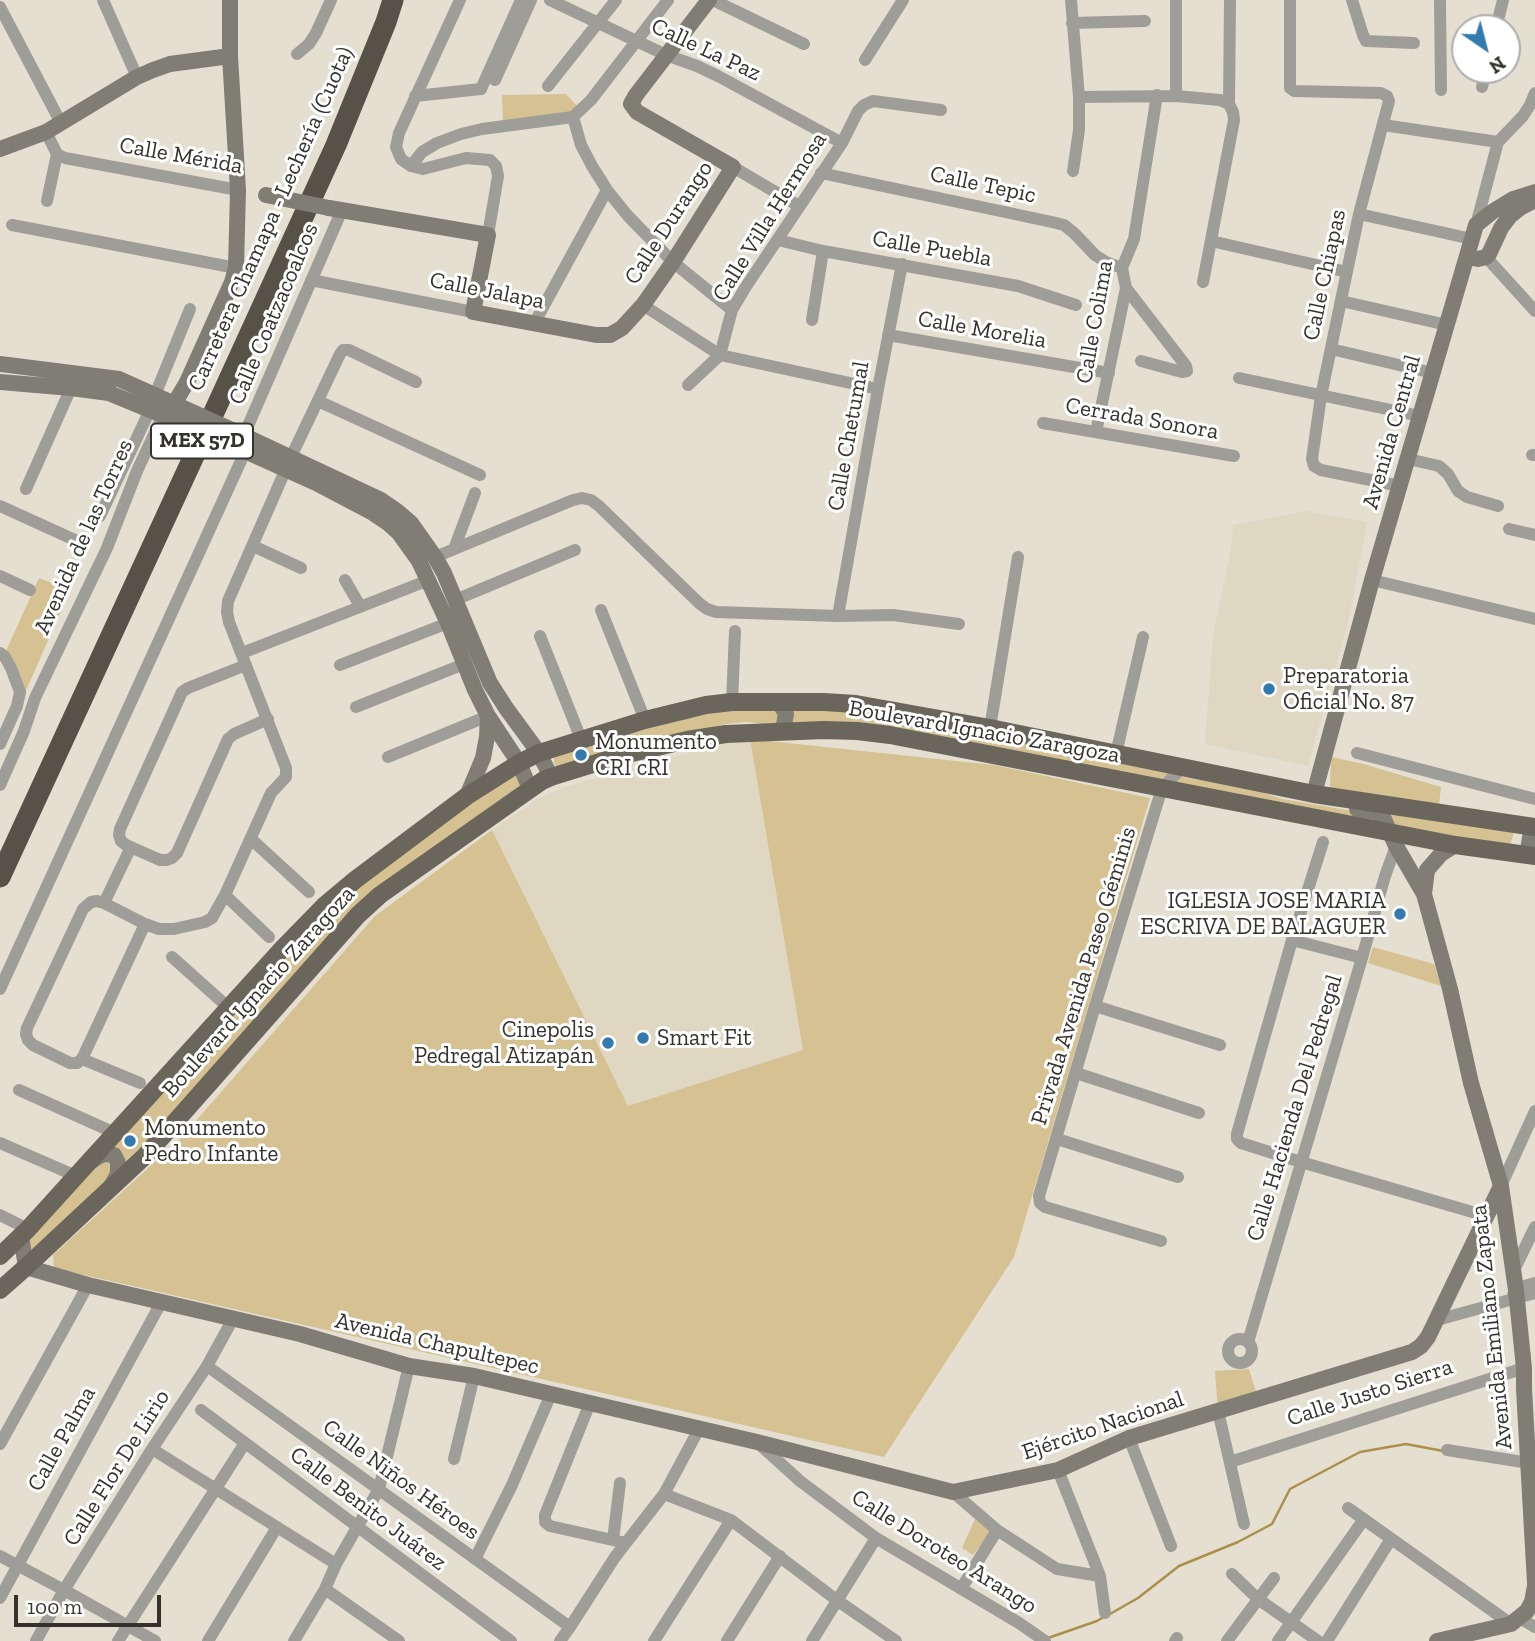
<!DOCTYPE html>
<html>
<head>
<meta charset="utf-8">
<style>
	body { margin:0 }
	#map { position:relative; width:1535px; height:1641px; overflow:hidden; background:#e5dfd2; font-family:"Zilla Slab",serif }
	canvas { display:block }
	.north { position:absolute; left:1451px; top:14px; width:70px; height:70px; box-sizing:border-box; background:#fff; border:2px solid #aeadab; border-radius:50%; rotate:145deg; font-size:19px; font-weight:700; line-height:28px; text-align:center; color:#35322d }
	.north::after { content:''; display:block; margin:auto; width:24px; height:32px; background:#337aaf; clip-path:polygon(50% 0,100% 100%,50% 72%,0 100%) }
	.scale { position:absolute; left:14px; top:1595px; width:147px; height:32px; box-sizing:border-box; border:4px solid #35322d; border-top:0; padding-left:9px; font-size:21px; line-height:24px; white-space:nowrap; color:#35322d; -webkit-text-stroke:5px #fff; paint-order:stroke }
</style>
</head>
<body>
<div id="map">
<canvas width="1535" height="1641"></canvas>
<div class="north">N</div>
<div class="scale">100 m</div>
</div>
<script>
const c = document.querySelector('canvas').getContext('2d');
c.lineJoin = 'round';
function fillPath(path, color) { c.fillStyle = color; c.fill(path, 'evenodd'); }
const poly = rows => new Path2D(rows.map(r => 'M' + r).join(''));
function trace(path, color, width, dash) { c.strokeStyle = color; c.lineWidth = width; c.lineCap = dash ? 'butt' : 'round'; c.setLineDash(dash || []); c.stroke(path); }
function drawText(font, color, halo, rows, align = 'center') {
  c.font = font + ' "Zilla Slab",serif'; c.lineWidth = 6; c.setLineDash([]); c.textBaseline = 'middle'; c.strokeStyle = halo; c.fillStyle = color; for (const [text, x, y, turn = 0] of rows) {
    c.save(); c.translate(x, y); c.rotate((+turn || 0) * Math.PI / 180); c.textAlign = isNaN(turn) ? turn : align; if (halo) c.strokeText(text, 0, 0); c.fillText(text, 0, 0); c.restore();
  }
}
fillPath(poly([
	[1307,511,1367,522,1349,619,1308,766,1205,744,1213,635,1231,549,1233,525],
	[750,739,803,1050,628,1106,492,830,537,799,567,786,728,742]
]), '#dfd7c2');
fillPath(poly([
	[566,94,578,107,572,115,503,123,502,95],
	[39,578,70,590,25,693,6,651],
	[789,706,842,708,1171,772,1161,786,1115,775,786,729],
	[780,707,784,724,767,726,758,723,745,722,726,724,557,767,554,763,554,758,558,753,722,709],
	[750,739,994,765,1150,798,1014,1257,884,1457,54,1268,53,1255,180,1139,375,916,492,830,628,1106,803,1050],
	[1331,757,1363,764,1441,787,1439,805,1330,788],
	[513,774,518,778,521,785,410,866,126,1165,108,1149,351,887],
	[1181,777,1255,788,1264,793,1282,799,1371,814,1383,829,1170,787],
	[1385,810,1515,829,1509,848,1395,829],
	[1373,947,1434,964,1441,986,1368,963],
	[103,1160,109,1164,113,1174,30,1254,25,1238],
	[1249,1369,1258,1399,1218,1411,1215,1371],
	[975,1519,991,1531,973,1555,962,1548]
]), '#d5c192');
trace(poly([
	[1110,1614,1138,1598,1179,1566,1238,1542,1272,1524,1290,1489,1360,1452,1406,1444,1443,1451],
	[1048,1638,1097,1621,1104,1617]
]), '#ab904a', 2.5);
trace(poly([
	[103,0,137,77],
	[460,0,399,133,396,147,401,159,411,166,423,169,466,158,490,160,496,166,498,176,488,235],
	[550,0,666,55,697,66,718,76,842,143],
	[713,0,804,44],
	[1071,0,1079,97,1079,130,1073,171],
	[1176,0,1176,96],
	[1290,0,1290,88,1294,91,1381,93,1387,96,1389,101,1359,214,1321,396,1312,459,1314,466,1321,470,1400,486],
	[1352,0,1363,35,1366,41,1414,43],
	[1440,0,1441,90],
	[0,7,61,123],
	[1072,23,1145,21],
	[1496,28,1503,0],
	[297,54,309,44,316,33,331,0],
	[865,60,903,0],
	[495,80,531,0],
	[548,86,616,0],
	[1482,87,1486,70],
	[415,96,481,89,521,0],
	[1079,97,1176,96,1220,100,1229,104,1233,112,1234,120,1203,282],
	[1229,104,1230,0],
	[573,117,581,145,592,166,607,190,628,216,673,262,732,310],
	[573,117,591,100,668,0],
	[1383,125,1498,142],
	[46,132,57,154,65,158,238,190],
	[411,166,422,152,437,143,461,134,482,129,573,117],
	[733,167,799,206],
	[821,173,1052,222,1064,225,1074,233,1095,255,1106,262,1122,268],
	[47,201,57,154],
	[1359,214,1472,239],
	[12,225,236,268],
	[1476,225,1498,142,1523,116,1530,105,1535,93],
	[778,240,823,251,1018,286,1076,305],
	[1211,241,1347,272],
	[1486,257,1535,311],
	[311,280,473,312],
	[1126,288,1186,366,1187,371,1182,372,1141,361],
	[1341,301,1447,325],
	[643,305,720,355,878,389],
	[812,320,823,251],
	[535,322,607,190],
	[888,335,1109,373],
	[1331,349,1433,373],
	[1239,378,1420,416],
	[688,385,720,355,732,310,745,288,842,143,858,111,864,105,873,101,941,110],
	[155,395,190,309],
	[318,401,480,475],
	[1043,423,1234,456],
	[1096,432,1126,288,1122,268,1134,239,1157,95],
	[244,435,342,210],
	[1532,455,1535,455],
	[291,457,340,354,343,350,349,350,416,382],
	[1408,459,1439,466,1448,474,1458,491,1467,497,1498,506],
	[26,489,71,388],
	[0,506,77,541],
	[100,516,150,410],
	[1509,529,1535,535],
	[253,546,301,568],
	[454,549,475,493],
	[435,557,573,500,582,498,591,500,599,506,699,603,707,609,716,612,838,616,893,615,959,624],
	[0,576,30,590],
	[345,580,360,606],
	[1372,580,1535,619],
	[455,600,575,550],
	[601,610,645,720],
	[838,616,878,389,902,264],
	[540,636,581,739],
	[0,653,5,657,11,668,20,692,17,706,0,744],
	[242,653,429,580],
	[246,665,188,688,182,692,120,829,119,835,121,841,126,845,160,860,167,860,172,858,177,853,228,739,234,734,268,719],
	[340,665,448,623],
	[732,702,735,631],
	[356,707,464,664],
	[990,728,1018,557],
	[1357,753,1535,799],
	[1116,754,1143,637],
	[388,757,488,716],
	[0,785,24,731,35,698,107,548,137,471,163,415,169,409],
	[251,839,309,892],
	[1323,842,1292,940,1237,1134,1237,1139,1241,1143,1301,1162,1486,1216],
	[225,895,269,937],
	[104,903,131,847],
	[1292,940,1362,958],
	[172,957,229,1008],
	[0,989,245,452],
	[1095,1006,1220,1045],
	[82,1059,145,924],
	[1076,1073,1199,1113],
	[140,1083,82,1059,77,1063,70,1063,33,1045,28,1040,26,1034,27,1028,83,909,91,902,97,901,104,903,145,924,159,929,174,929,205,922,212,918,225,895,271,793,286,777,286,768,229,622,227,612,228,601,285,471],
	[19,1090,115,1133],
	[1057,1139,1178,1177],
	[0,1143,76,1176],
	[1501,1186,1535,1111],
	[0,1215,28,1229],
	[1161,1241,1045,1207,1040,1203,1039,1196,1095,1006,1162,788,1182,768],
	[1514,1270,1535,1227],
	[1513,1295,1521,1287,1535,1283],
	[1437,1320,1535,1293],
	'1228 1351a12 12 0 1 1 24 0a12 12 0 1 1-24 0Z',
	[1248,1342,1362,958,1385,876,1396,846],
	[207,1366,570,1627],
	[590,1403,545,1515,545,1522,550,1526,626,1543],
	[201,1410,511,1641],
	[1218,1411,1244,1524],
	[1129,1438,1171,1546],
	[758,1443,800,1481,876,1538,1019,1623,1045,1641],
	[0,1444,88,1285],
	[152,1449,336,1564],
	[1447,1450,1529,1463],
	[454,1459,474,1376],
	[1230,1462,1524,1368],
	[1058,1470,1100,1576,1105,1613],
	[953,1492,997,1530,1057,1569,1100,1576],
	[664,1494,731,1520,838,1601,896,1641],
	[1348,1508,1511,1624],
	[613,1540,620,1483],
	[0,1556,64,1590,155,1641],
	[475,1559,512,1485,551,1394],
	[1232,1574,1258,1599,1318,1641],
	[325,1589,399,1641],
	[961,1589,997,1530],
	[0,1598,162,1301],
	[1520,1618,1535,1627],
	[36,1641,64,1590,152,1449,207,1366,234,1317],
	[118,1641,245,1443],
	[208,1641,277,1527],
	[294,1641,325,1589,336,1564,379,1489,409,1366],
	[560,1641,570,1627,615,1557,664,1494,699,1429],
	[654,1641,731,1520],
	[727,1641,780,1556],
	[812,1641,876,1538],
	[1175,1641,1177,1638],
	[1227,1641,1274,1578],
	[1278,1641,1364,1519],
	[1327,1641,1391,1539]
]), '#9f9d97', 12);
trace(poly([
	[0,149,46,132,137,77,153,70,170,64,230,56],
	[329,208,488,235,473,312,596,335,610,335,622,328,643,305,673,262,733,167,637,112,631,104,636,95,709,0],
	[1468,257,1478,259,1486,257,1489,254,1501,228,1510,216,1520,208,1535,200],
	[0,364,119,379,179,406],
	[0,382,71,388,109,393,172,419],
	[174,404,187,382,232,282,236,268,238,190,230,56,230,0],
	[232,430,381,500,397,511,411,523,435,557,444,573,490,683,506,708,539,753,551,777],
	[227,443,316,483,373,513,388,523,399,533,419,561,448,623,475,690,488,716,519,763,530,789],
	[774,701,780,704,786,714,784,725,779,731],
	[1314,794,1372,580,1476,225,1492,212,1513,199,1535,192],
	[467,796,483,758,487,737,488,716],
	[1357,809,1375,812,1383,817,1396,846,1424,894,1450,989,1471,1083,1501,1186,1516,1290,1524,1368,1524,1389,1535,1583],
	[1527,855,1532,826],
	[1424,894,1427,870,1441,854,1455,845],
	[90,1162,103,1154,114,1155,118,1163,118,1170,117,1176,110,1188],
	[21,1236,26,1267,88,1285,300,1334,409,1366,474,1376,757,1442,953,1492,1058,1470,1129,1438,1412,1352,1421,1346,1428,1337,1501,1186],
	[1437,1641,1511,1624,1527,1611,1532,1602,1535,1586]
]), '#807d74', 16);
trace(poly([
	[0,1256,28,1229,282,949,324,906,355,880,467,796,519,763,539,753,645,720,706,705,732,702,824,702,856,704,990,728,1314,794,1535,827],
	[0,1290,26,1267,145,1156,358,915,380,895,542,781,551,777,619,756,687,740,726,734,824,730,857,731,890,735,1455,845,1535,856]
]), '#6a665c', 18);
trace(poly([
	[0,877,199,445,336,145,386,22,393,0]
]), '#575247', 21);
trace(poly([
	[266,195,329,208],
	[179,406,232,430],
	[172,419,227,443]
]), '#807d74', 16);
for (const [x, y, r, color] of [
	[1269,689,7,"#337aaf"],
	[581,755,7,"#337aaf"],
	[1400,914,7,"#337aaf"],
	[643,1038,7,"#337aaf"],
	[608,1043,7,"#337aaf"],
	[130,1141,7,"#337aaf"]
]) { const dot = new Path2D(); dot.arc(x, y, r, 0, 2 * Math.PI); c.fillStyle = color; c.fill(dot); trace(dot, '#fff', 2.5); }
for (const [x, y, w] of [
	[202,441,102]
]) { const box = new Path2D(); box.roundRect(x - w / 2, y - 17.5, w, 35, 5); c.fillStyle = '#fff'; c.fill(box); trace(box, '#35322d', 2); }
drawText('bold 21px', '#35322d', null, [
	["MEX 57D",202,441]
]);
drawText('23px', '#35322d', '#fff', [
	["Calle La Paz",706,50,25],
	["Calle Mérida",181,156,10],
	["Calle Tepic",983,185,12],
	["Calle Villa Hermosa",770,217,-58],
	["Carretera Chamapa - Lechería (Cuota)",271,219,-66],
	["Calle Durango",669,223,-57],
	["Calle Puebla",932,249,10],
	["Calle Chiapas",1325,275,-78],
	["Calle Jalapa",487,291,11],
	["Calle Coatzacoalcos",274,314,-67],
	["Calle Colima",1095,322,-80],
	["Calle Morelia",982,330,10],
	["Cerrada Sonora",1142,419,10],
	["Avenida Central",1392,432,-74],
	["Calle Chetumal",849,436,-80],
	["Avenida de las Torres",84,537,-66],
	["Boulevard Ignacio Zaragoza",984,732,10],
	["Privada Avenida Paseo Géminis",1084,976,-73],
	["Boulevard Ignacio Zaragoza",259,992,-48],
	["Calle Hacienda Del Pedregal",1295,1108,-73],
	["Avenida Emiliano Zapata",1492,1327,-96],
	["Avenida Chapultepec",437,1344,13],
	["Calle Justo Sierra",1370,1393,-18],
	["Ejército Nacional",1103,1426,-19],
	["Calle Palma",62,1439,-61],
	["Calle Flor De Lirio",117,1468,-58],
	["Calle Niños Héroes",401,1480,36],
	["Calle Benito Juárez",368,1509,37],
	["Calle Doroteo Arango",944,1552,32]
]);
drawText('23px', '#35322d', '#fff', [
	["Preparatoria",1283,676],
	["Oficial No. 87",1283,702],
	["Monumento",595,742],
	["CRI cRI",595,768],
	["IGLESIA JOSE MARIA",1386,901,"right"],
	["ESCRIVA DE BALAGUER",1386,927,"right"],
	["Cinepolis",594,1030,"right"],
	["Pedregal Atizapán",594,1056,"right"],
	["Smart Fit",657,1038],
	["Monumento",144,1128],
	["Pedro Infante",144,1154]
], 'left');
</script>
</body>
</html>
